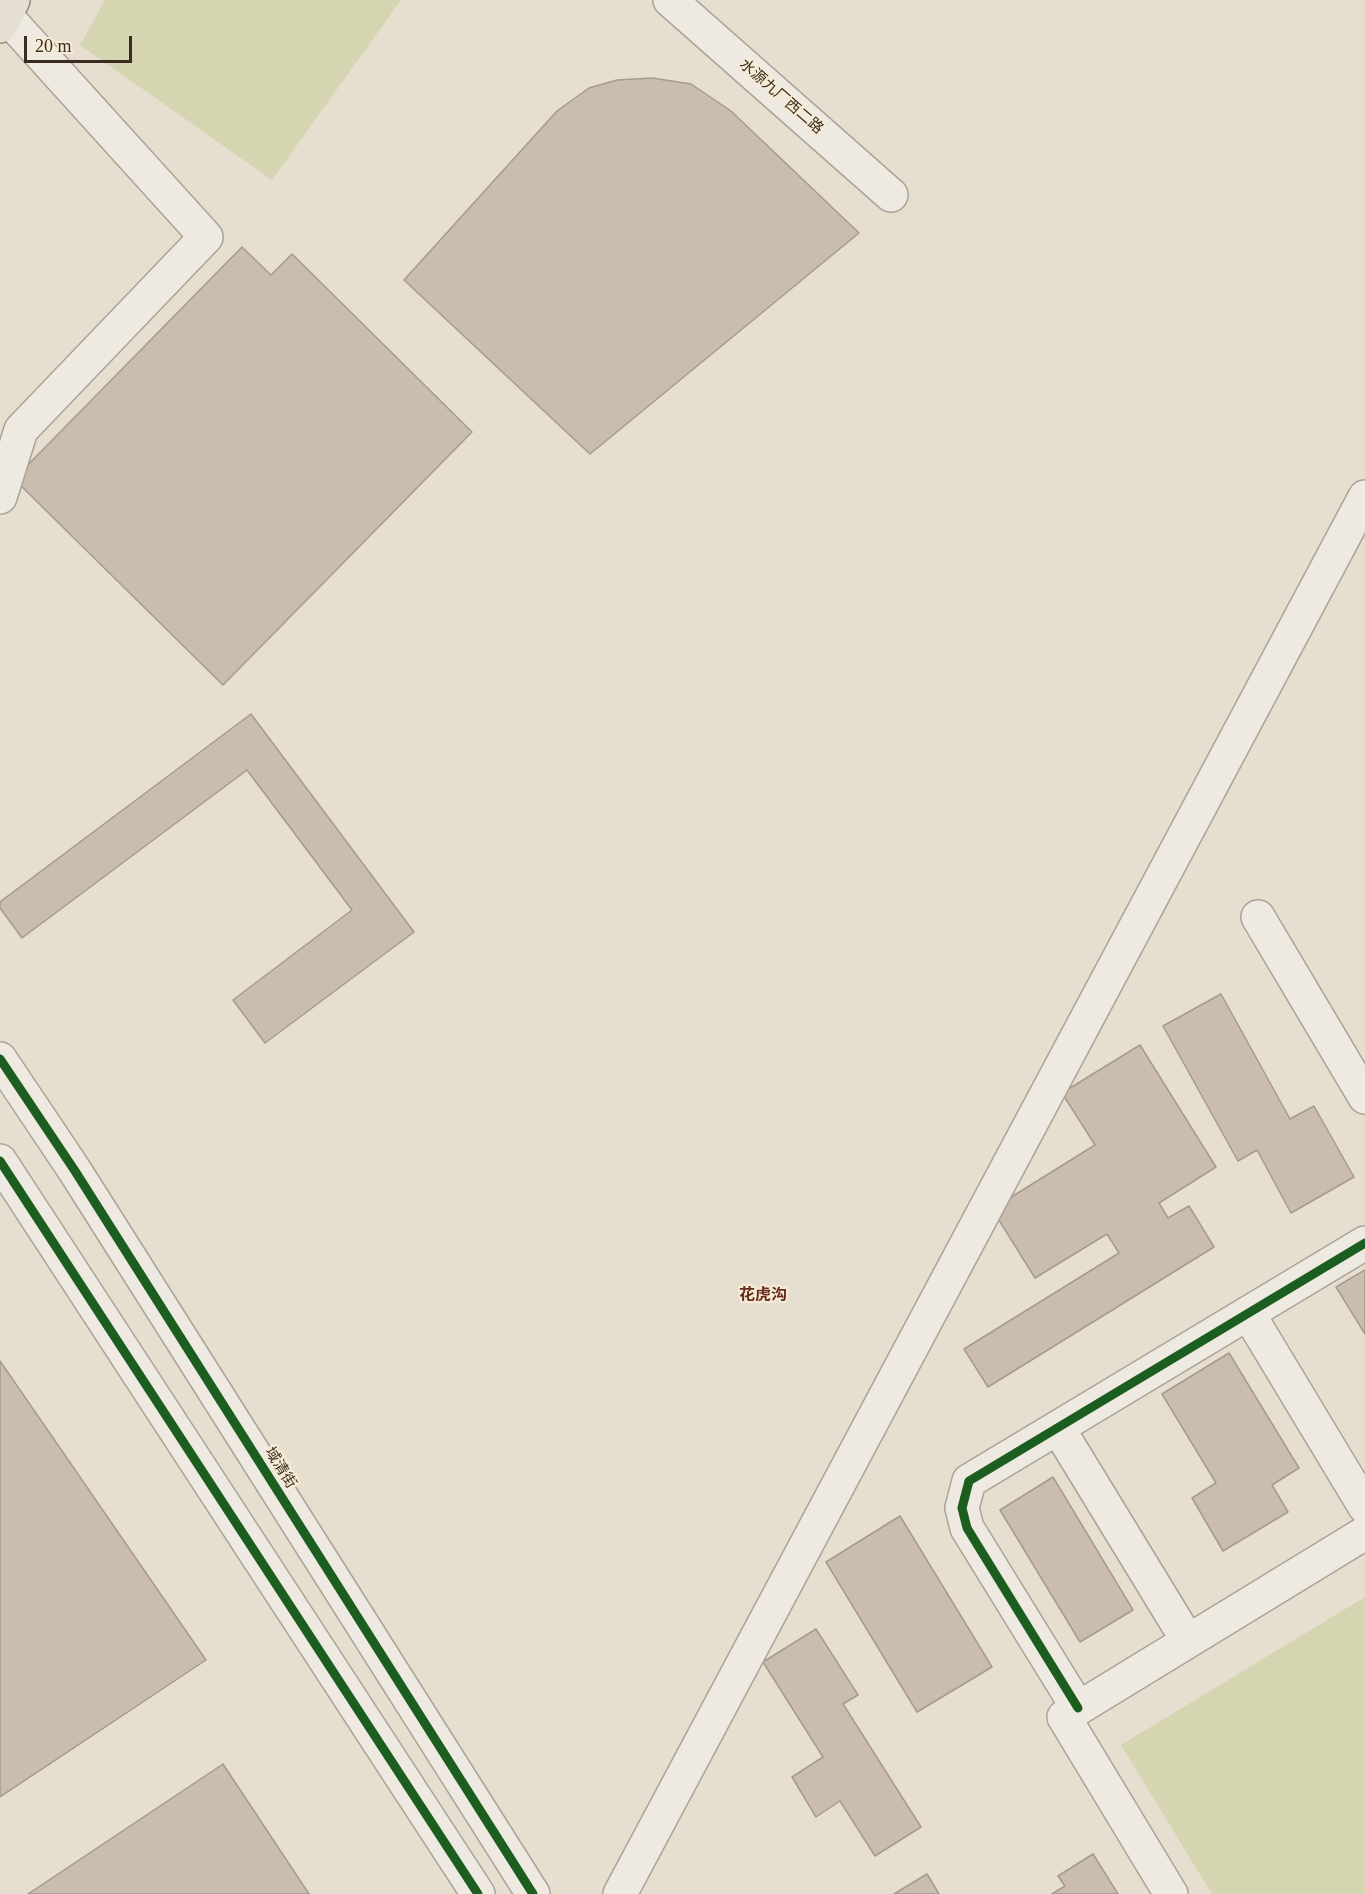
<!DOCTYPE html>
<html>
<head>
<meta charset="utf-8">
<style>
	body { margin:0 }
	#map { position:relative; width:1365px; height:1894px; overflow:hidden; background:#e6decf; font-family:"Times New Roman",serif }
	canvas { display:block }
	.scale { position:absolute; left:24px; top:36px; width:108px; height:27px; box-sizing:border-box; border:3px solid #3b2c1f; border-top:0; padding-left:8px; font-size:18px; line-height:21px; white-space:nowrap; color:#3b2c1f; -webkit-text-stroke:4px #f6ecd6; paint-order:stroke }
</style>
</head>
<body>
<div id="map">
<canvas width="1365" height="1894"></canvas>
<div class="scale">20 m</div>
</div>
<script>
const c = document.querySelector('canvas').getContext('2d');
c.lineJoin = 'round';
function fillPath(path, color) { c.fillStyle = color; c.fill(path, 'evenodd'); }
const poly = rows => new Path2D(rows.map(r => 'M' + r).join(''));
function trace(path, color, width, dash) { c.strokeStyle = color; c.lineWidth = width; c.lineCap = dash ? 'butt' : 'round'; c.setLineDash(dash || []); c.stroke(path); }
function drawText(font, color, halo, rows, align = 'center') {
  c.font = font + ' "Times New Roman","Noto Sans SC",serif'; c.lineWidth = 4.5; c.setLineDash([]); c.textBaseline = 'middle'; c.strokeStyle = halo; c.fillStyle = color; for (const [text, x, y, turn = 0] of rows) {
    c.save(); c.translate(x, y); c.rotate((+turn || 0) * Math.PI / 180); c.textAlign = isNaN(turn) ? turn : align; if (halo) c.strokeText(text, 0, 0); c.fillText(text, 0, 0); c.restore();
  }
}
fillPath(poly([
	[105,0,401,0,272,180,80,45],
	[1365,1597,1365,1894,1212,1894,1121,1745]
]), '#d6d5b2');
const building = poly([
	[652,78,691,84,731,111,859,233,590,454,404,280,557,111,589,88,617,80,652,78],
	[242,247,271,275,292,254,472,432,223,685,14,479,242,247],
	[251,714,414,932,265,1043,233,1000,352,910,247,770,22,938,0,908,0,902,251,714],
	[1221,994,1290,1119,1314,1106,1354,1177,1291,1213,1257,1150,1238,1161,1163,1026,1221,994],
	[1140,1045,1216,1167,1159,1203,1168,1218,1189,1206,1214,1247,988,1387,964,1349,1119,1253,1107,1234,1035,1278,992,1209,1095,1145,1062,1093,1140,1045],
	[1365,1270,1365,1334,1336,1287,1365,1270],
	[1229,1353,1299,1468,1272,1485,1288,1512,1223,1551,1192,1498,1216,1483,1162,1394,1229,1353],
	[0,1361,206,1660,0,1797,0,1361],
	[1053,1477,1133,1610,1080,1642,1000,1510,1053,1477],
	[900,1516,992,1667,917,1712,826,1562,900,1516],
	[816,1629,858,1695,843,1704,921,1827,875,1856,840,1801,816,1817,792,1777,823,1757,763,1662,816,1629],
	[223,1764,309,1894,28,1894,223,1764],
	[1093,1854,1118,1894,1052,1894,1065,1886,1058,1876,1093,1854],
	[927,1874,939,1894,894,1894,927,1874]
]);
fillPath(building, '#cabdb0');
trace(building, '#a69a8e', 1.5);
const minor = poly([
	[670,0,891,195],
	[0,497,21,430,206,237,5,15],
	[1258,917,1365,1097],
	[0,1059,75,1171,533,1894],
	[0,1161,478,1894],
	[1248,1313,1365,1507],
	[1058,1428,1188,1641],
	[1078,1708,967,1528,962,1508,969,1481,1365,1243],
	[620,1894,1365,497],
	[1171,1894,1064,1717,1365,1533]
]);
const major = poly([
	[0,26,13,0]
]);
trace(minor, '#aba398', 36);
trace(major, '#91897f', 36);
trace(minor, '#eee9e1', 33);
trace(major, '#e5dfd2', 33);
trace(poly([
	[0,1059,75,1171,533,1894],
	[0,1161,478,1894],
	[1078,1708,967,1528,962,1508,969,1481,1365,1243]
]), '#1b5e20', 9);
drawText('15px', '#3b2c1f', '#f6ecd6', [
	["水源九厂西二路",781,97,41],
	["域清街",280,1468,58]
]);
drawText('bold 16px', '#682c1e', '#f6ecd6', [
	["花虎沟",763,1296]
]);
</script>
</body>
</html>
